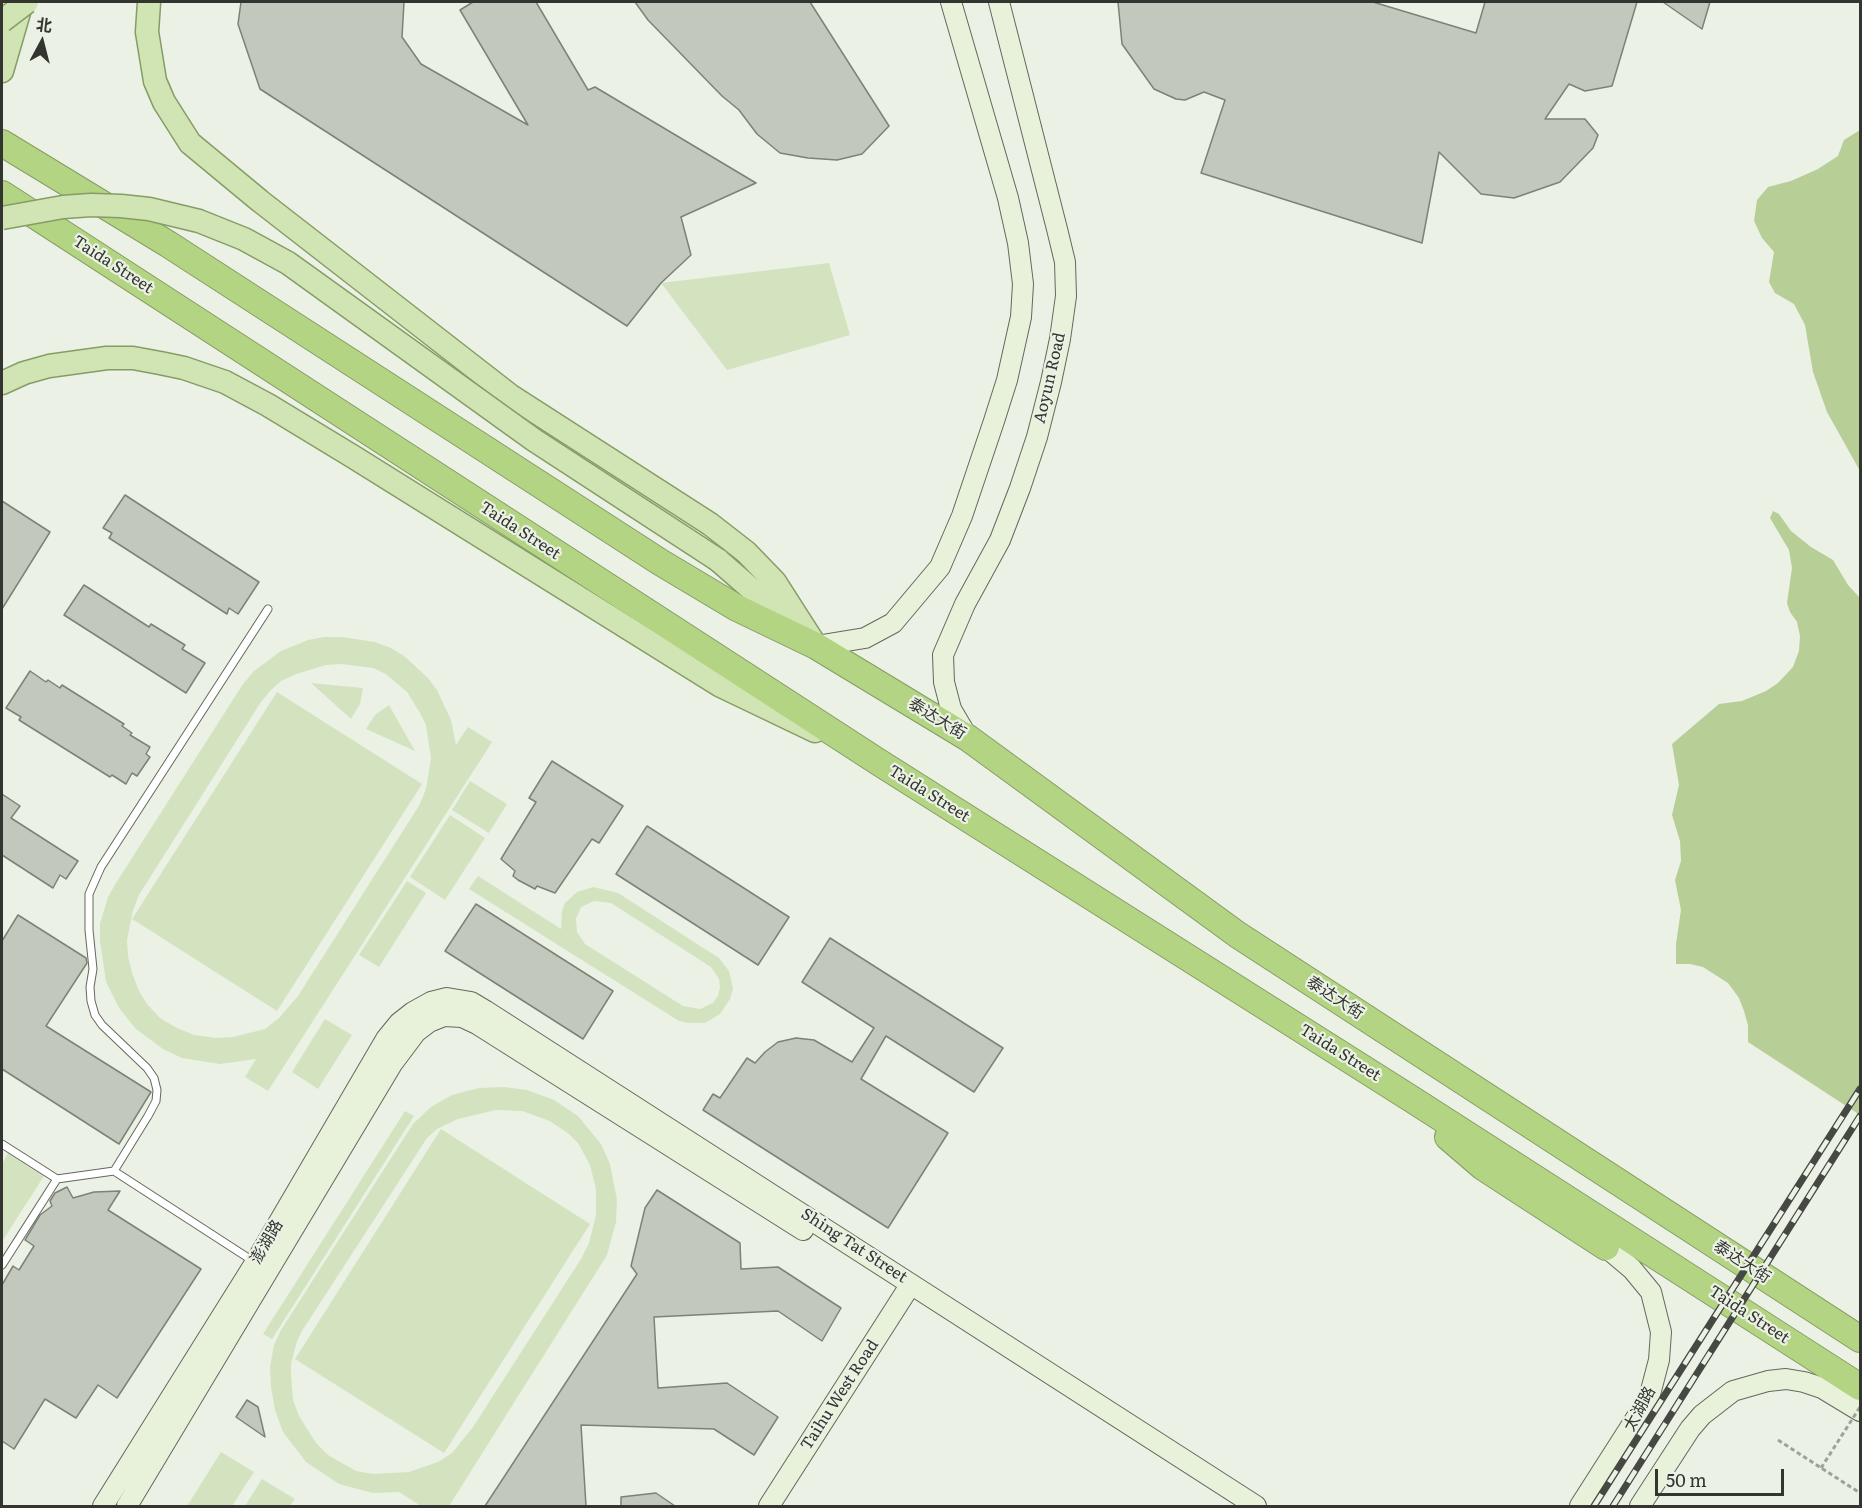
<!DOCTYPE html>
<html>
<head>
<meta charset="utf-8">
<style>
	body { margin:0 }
	#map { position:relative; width:1862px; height:1508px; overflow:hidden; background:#ebf1e4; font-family:Literata,"Noto Sans SC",serif }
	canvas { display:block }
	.frame { position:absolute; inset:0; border:3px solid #323530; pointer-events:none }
	.north { position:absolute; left:12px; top:12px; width:60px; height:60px; -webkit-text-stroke:4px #ebf1e4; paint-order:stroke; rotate:7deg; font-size:16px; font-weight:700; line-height:24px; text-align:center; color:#323530 }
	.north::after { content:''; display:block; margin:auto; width:21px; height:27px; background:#323530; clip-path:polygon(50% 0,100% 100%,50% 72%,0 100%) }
	.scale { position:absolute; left:1655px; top:1469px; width:129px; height:27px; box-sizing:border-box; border:3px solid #323530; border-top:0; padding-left:8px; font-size:18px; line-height:21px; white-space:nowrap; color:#323530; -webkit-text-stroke:4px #ebf1e4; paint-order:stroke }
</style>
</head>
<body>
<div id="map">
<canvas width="1862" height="1508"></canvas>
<div class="frame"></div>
<div class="north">北</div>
<div class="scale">50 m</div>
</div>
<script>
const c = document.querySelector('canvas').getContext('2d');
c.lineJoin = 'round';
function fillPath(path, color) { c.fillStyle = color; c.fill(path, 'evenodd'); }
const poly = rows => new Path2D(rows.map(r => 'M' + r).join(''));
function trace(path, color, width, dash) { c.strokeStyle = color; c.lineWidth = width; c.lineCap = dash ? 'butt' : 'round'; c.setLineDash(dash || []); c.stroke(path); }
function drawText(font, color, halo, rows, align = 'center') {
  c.font = font + ' Literata,"Noto Sans SC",serif'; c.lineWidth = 4.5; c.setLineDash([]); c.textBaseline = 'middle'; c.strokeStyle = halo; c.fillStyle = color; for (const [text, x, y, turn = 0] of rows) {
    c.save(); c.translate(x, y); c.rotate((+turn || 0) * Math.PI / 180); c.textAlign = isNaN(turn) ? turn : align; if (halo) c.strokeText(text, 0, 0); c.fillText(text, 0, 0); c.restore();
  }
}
fillPath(poly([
	[829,263,850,335,727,370,661,283],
	[324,637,342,637,375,642,391,648,404,656,427,677,437,690,451,720,456,745,468,727,492,742,268,1091,245,1077,256,1059,220,1064,182,1058,163,1049,136,1029,119,1008,106,982,100,941,100,924,108,897,116,883,243,684,254,671,281,651,308,640],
	[342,664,373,668,386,674,407,692,420,713,426,725,431,758,426,789,420,804,298,996,279,1018,265,1029,233,1037,216,1038,194,1035,175,1027,160,1018,147,1004,139,991,132,973,128,956,127,940,133,910,139,895,261,702,271,690,281,681,296,674,326,665],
	[311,683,363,688,360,704,351,719],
	[277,692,422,784,277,1011,132,919],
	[389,705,415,751,366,729,375,715],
	[470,781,507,804,489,833,452,810],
	[450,815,485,838,445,900,410,877],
	[478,876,561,929,562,911,565,903,577,892,593,887,618,893,719,958,729,971,733,989,730,999,720,1014,705,1023,689,1023,679,1021,469,889],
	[594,901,611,903,711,967,719,979,720,987,718,996,713,1003,700,1009,683,1006,585,944,577,932,576,919,581,907],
	[407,881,426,893,379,967,359,955],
	[325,1019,352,1035,318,1089,292,1072],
	[504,1087,527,1090,554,1100,578,1116,601,1144,610,1164,617,1200,616,1222,607,1255,449,1506,421,1506,399,1492,373,1493,339,1484,306,1462,283,1432,275,1410,271,1387,270,1367,274,1345,281,1330,413,1124,431,1107,452,1095,479,1088],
	[496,1110,522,1111,550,1121,569,1134,578,1143,590,1165,596,1189,596,1215,589,1243,581,1259,473,1427,452,1453,438,1462,409,1472,373,1474,356,1471,328,1455,316,1443,299,1416,293,1400,291,1375,291,1364,297,1341,302,1331,427,1138,437,1129,458,1119],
	[405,1111,414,1116,272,1339,263,1334],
	[441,1129,590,1224,444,1453,295,1359],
	[8,1153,44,1176,3,1240,2,1164],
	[221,1452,254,1472,232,1506,187,1506],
	[262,1479,295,1499,290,1506,245,1506]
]), '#d3e3bf');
fillPath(poly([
	[1860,130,1860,471,1827,412,1813,372,1805,325,1794,304,1775,293,1769,282,1774,252,1762,238,1754,221,1757,200,1768,187,1791,181,1818,169,1838,156,1844,140],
	[1773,511,1779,514,1791,531,1811,547,1833,560,1848,585,1860,598,1860,1115,1748,1042,1748,1025,1744,1011,1739,998,1728,983,1703,967,1690,964,1676,964,1676,944,1681,910,1675,880,1681,861,1680,841,1672,815,1679,785,1672,744,1719,704,1742,701,1766,691,1778,683,1793,667,1799,651,1800,636,1797,622,1790,612,1787,603,1792,568,1789,550,1770,518]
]), '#b7ce97');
const building = poly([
	[241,2,404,2,402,37,421,64,528,125,460,10,473,2,536,2,588,90,595,87,756,183,681,217,691,255,661,283,627,326,260,89,238,24,241,2],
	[635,2,810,2,889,126,862,154,837,160,808,158,780,153,757,134,739,110,722,96,648,20,635,2],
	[1118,2,1373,2,1476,33,1485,2,1637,2,1612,86,1585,91,1569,84,1545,119,1585,119,1598,135,1593,148,1560,182,1514,198,1481,194,1439,152,1422,243,1201,173,1225,100,1204,92,1185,100,1176,99,1154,89,1122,44,1118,2],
	[1663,2,1710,2,1702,29,1663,2],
	[125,495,259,582,238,614,229,608,227,614,109,538,112,533,103,528,125,495],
	[2,501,50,532,2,609,2,501],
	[84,585,149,627,151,624,185,645,182,649,205,663,186,693,64,615,84,585],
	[30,671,46,682,48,680,60,688,62,685,124,724,122,726,132,733,130,735,150,747,146,754,150,757,137,776,132,773,126,784,112,775,110,777,19,720,21,717,6,708,30,671],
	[552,761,623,806,599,843,592,839,555,893,537,886,535,889,518,880,513,876,515,871,501,859,536,802,529,798,552,761],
	[2,794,20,806,11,818,78,861,66,879,60,875,53,888,2,855,2,794],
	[647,826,789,917,758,965,616,874,647,826],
	[476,904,613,991,583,1039,445,951,476,904],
	[18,915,86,958,87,963,46,1026,151,1092,119,1144,2,1069,2,941,18,915],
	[830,938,1003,1048,974,1092,886,1036,861,1079,948,1133,888,1228,703,1110,713,1094,720,1098,747,1058,755,1063,765,1052,778,1042,796,1038,814,1040,852,1062,874,1028,802,982,830,938],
	[67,1187,73,1198,94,1192,120,1191,108,1210,201,1269,117,1398,98,1385,76,1418,45,1399,14,1449,2,1441,2,1285,13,1266,19,1270,34,1246,25,1240,40,1215,52,1206,50,1201,55,1193,67,1187],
	[657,1190,740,1243,741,1269,778,1267,841,1308,822,1341,778,1311,654,1317,658,1388,727,1383,778,1417,754,1455,714,1429,581,1425,586,1506,485,1506,637,1274,631,1266,645,1208,657,1190],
	[247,1400,258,1407,265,1437,236,1417,247,1400],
	[656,1493,675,1506,621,1506,621,1497,656,1493]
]);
fillPath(building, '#c2c8bc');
trace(building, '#7c8276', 1.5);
const lane = poly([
	[2,1144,57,1179,114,1171,253,1261],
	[114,1171,148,1116,156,1101,157,1090,154,1078,147,1068,102,1025,95,1015,91,1001,90,987,93,969,89,930,89,894,101,867,268,609],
	[2,1265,57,1179]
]);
const secondary = poly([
	[816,646,865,638,893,623,940,567,962,516,994,421,1007,380,1021,317,1023,284,1018,243,1008,198,951,2],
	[968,738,951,709,944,682,943,655,965,604,1000,540,1020,488,1037,437,1051,382,1060,339,1066,296,1065,262,1057,229,999,2],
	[103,1506,255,1263,386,1039,399,1023,413,1012,431,1002,447,998,471,1002,486,1011,1256,1506],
	[127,1506,392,1064,416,1032,429,1022,444,1016,462,1017,477,1024,803,1230],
	[769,1506,911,1284],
	[1580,1506,1649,1398,1659,1360,1661,1332,1651,1292,1632,1269,1606,1247],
	[1640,1506,1690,1429,1702,1415,1733,1391,1768,1381,1786,1379,1804,1382,1822,1388,1860,1411]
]);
const primary = poly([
	[149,2,147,32,155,81,164,102,190,143,260,201,511,396,710,524,746,552,775,582,816,646],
	[2,71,22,2],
	[2,383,24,373,49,366,107,358,133,358,160,363,184,368,225,382,268,405,352,456,719,685,815,731],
	[718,560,797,629]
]);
const highway = poly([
	[2,143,168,244,660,562,737,608,816,646,968,738,1238,935,1860,1339],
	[2,194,880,763,1410,1098,1860,1387],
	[1448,1137,1483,1167,1606,1247]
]);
trace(lane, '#64685d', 9);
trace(secondary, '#64685d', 22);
trace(primary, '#869c65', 25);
trace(highway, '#869c65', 28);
trace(poly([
	[1778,1440,1860,1493]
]), '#9da298', 3, [4.5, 3]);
trace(lane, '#fff', 7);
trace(secondary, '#e8f2da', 20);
trace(primary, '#d1e5b4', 22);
trace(highway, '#b3d482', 26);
const rail = poly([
	[1594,1506,1860,1089],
	[1613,1506,1860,1116]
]);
trace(rail, '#464943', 7);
trace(rail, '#ebf1e4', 4.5, [14]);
const primaryBridge = poly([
	[2,21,27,2],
	[2,218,63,207,91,205,121,206,149,209,199,221,244,239,288,263,534,440,718,560]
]);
trace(primaryBridge, '#869c65', 25, []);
trace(poly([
	[1821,1468,1860,1407]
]), '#9da298', 3, [4.5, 3]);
trace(primaryBridge, '#d1e5b4', 22);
drawText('16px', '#323530', '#ebf1e4', [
	["Taida Street",113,265,33],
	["Aoyun Road",1050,378,-77],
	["Taida Street",520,531,33],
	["泰达大街",937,719,31],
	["Taida Street",929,794,32],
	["泰达大街",1335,998,33],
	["Taida Street",1340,1053,32],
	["澎湖路",267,1242,-60],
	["Shing Tat Street",854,1246,33],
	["泰达大街",1742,1262,33],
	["Taida Street",1749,1315,33],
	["Taihu West Road",840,1395,-57],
	["太湖路",1640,1409,-62]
]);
</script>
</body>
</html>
